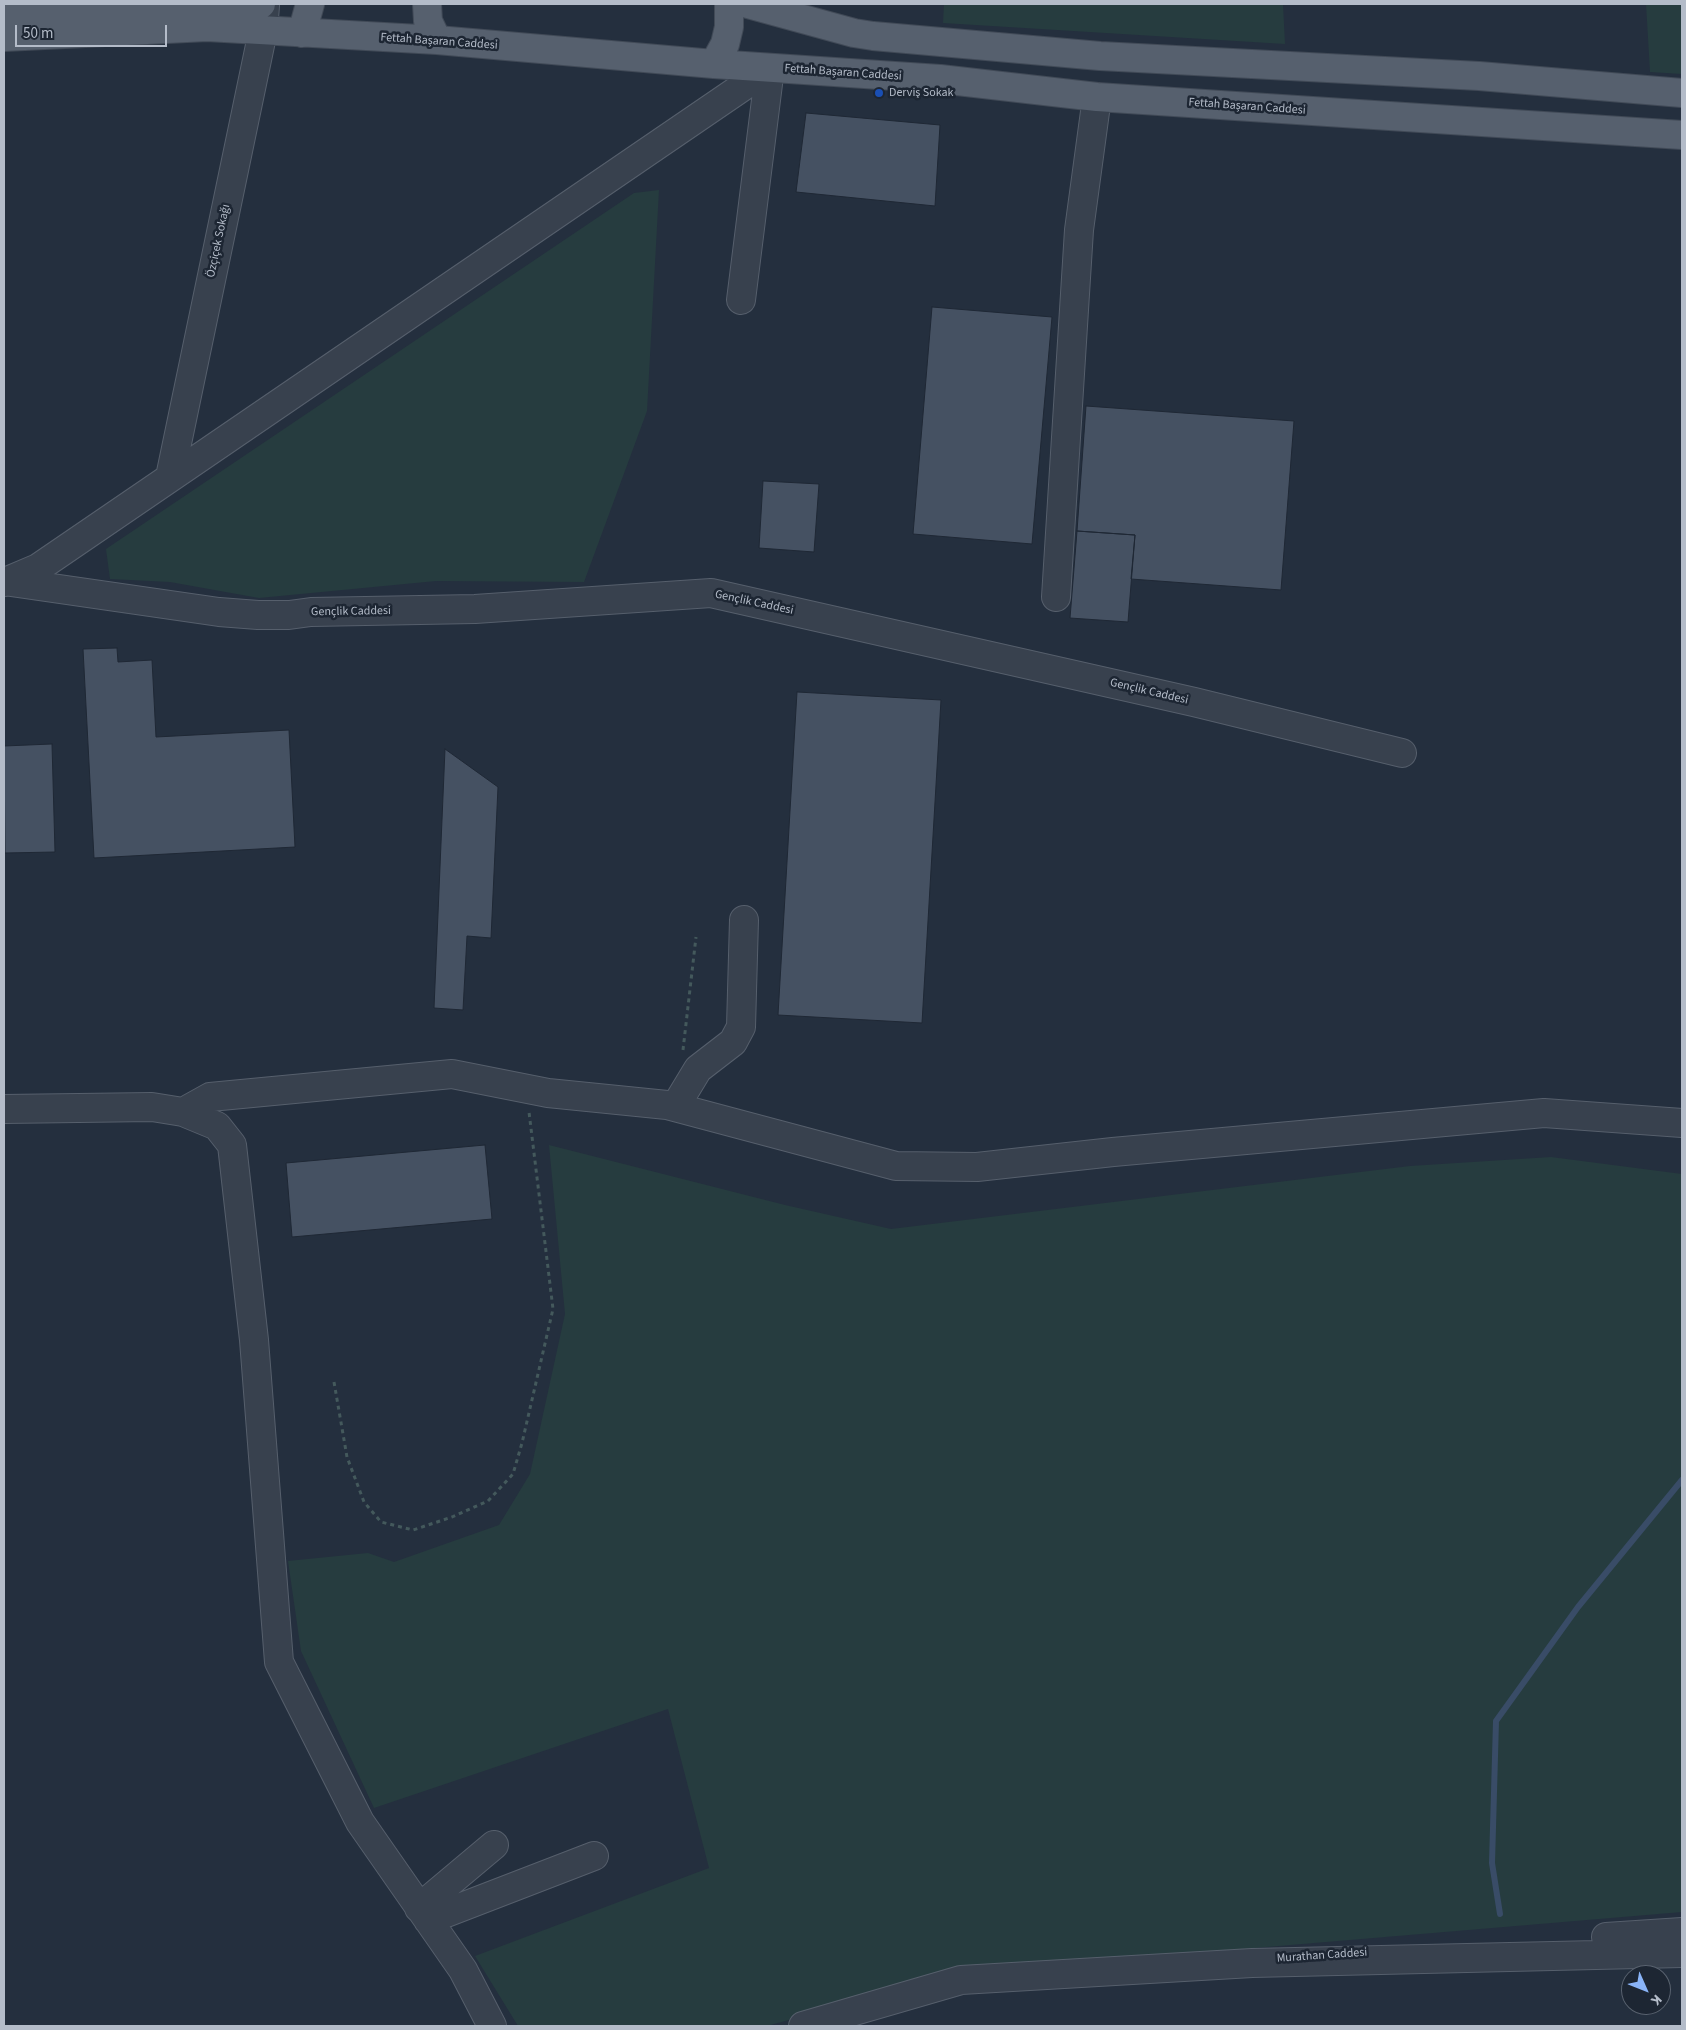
<!DOCTYPE html>
<html>
<head>
<meta charset="utf-8">
<style>
	body { margin:0 }
	#map { position:relative; width:1686px; height:2030px; overflow:hidden; background:#242f3e; font-family:"Source Sans 3",sans-serif }
	canvas { display:block }
	.frame { position:absolute; inset:0; border:5px solid #b4bcc9; pointer-events:none }
	.north { position:absolute; left:1621px; top:1965px; width:50px; height:50px; box-sizing:border-box; background:#1d2633; border:1px solid #59626f; border-radius:50%; rotate:134deg; font-size:14px; font-weight:700; line-height:20px; text-align:center; color:#b4bcc9 }
	.north::after { content:''; display:block; margin:auto; width:18px; height:22px; background:#8ab4f8; clip-path:polygon(50% 0,100% 100%,50% 72%,0 100%) }
	.scale { position:absolute; left:15px; top:25px; width:152px; height:22px; box-sizing:border-box; border:2px solid #b4bcc9; border-top:0; padding-left:6px; font-size:15px; line-height:18px; white-space:nowrap; color:#b4bcc9; -webkit-text-stroke:4px #1d2633; paint-order:stroke }
</style>
</head>
<body>
<div id="map">
<canvas width="1686" height="2030"></canvas>
<div class="frame"></div>
<div class="north">K</div>
<div class="scale">50 m</div>
</div>
<script>
const c = document.querySelector('canvas').getContext('2d');
c.lineJoin = 'round';
function fillPath(path, color) { c.fillStyle = color; c.fill(path, 'evenodd'); }
const poly = rows => new Path2D(rows.map(r => 'M' + r).join(''));
function trace(path, color, width, dash) { c.strokeStyle = color; c.lineWidth = width; c.lineCap = dash ? 'butt' : 'round'; c.setLineDash(dash || []); c.stroke(path); }
function drawText(font, color, halo, rows, align = 'center') {
  c.font = font + ' "Source Sans 3",sans-serif'; c.lineWidth = 5; c.setLineDash([]); c.textBaseline = 'middle'; c.strokeStyle = halo; c.fillStyle = color; for (const [text, x, y, turn = 0] of rows) {
    c.save(); c.translate(x, y); c.rotate((+turn || 0) * Math.PI / 180); c.textAlign = isNaN(turn) ? turn : align; if (halo) c.strokeText(text, 0, 0); c.fillText(text, 0, 0); c.restore();
  }
}
fillPath(poly([
	[944,4,1283,4,1285,44,943,23],
	[1646,4,1682,4,1682,74,1650,72],
	[659,190,647,411,584,582,436,581,259,598,170,582,110,579,106,549,634,193],
	[549,1145,785,1205,891,1229,1410,1166,1551,1157,1682,1174,1682,1912,958,1973,767,2026,518,2026,475,1956,709,1868,668,1709,374,1808,301,1651,288,1561,368,1553,394,1562,499,1525,530,1474,565,1314]
]), '#263c3f');
trace(poly([
	[1500,1914,1492,1863,1496,1721,1578,1607,1682,1480]
]), '#394c67', 6);
const building = poly([
	[806,113,940,125,935,206,796,192,806,113],
	[932,307,1052,317,1032,544,913,534,932,307],
	[1086,406,1294,421,1281,590,1131,579,1135,535,1077,531,1086,406],
	[763,481,819,484,814,552,759,548,763,481],
	[1077,531,1135,535,1128,622,1070,618,1077,531],
	[117,648,118,662,152,660,156,737,289,730,295,847,94,858,83,649,117,648],
	[797,692,941,700,922,1023,778,1015,797,692],
	[52,744,55,852,5,853,4,746,52,744],
	[445,749,498,787,491,938,467,936,463,1010,434,1008,445,749],
	[485,1145,492,1219,292,1237,286,1163,485,1145]
]);
fillPath(building, '#455162');
trace(building, '#1f2835', 1);
const minor = poly([
	[741,300,770,68],
	[170,477,263,31,265,6],
	[4,581,219,612,258,615,289,615,311,612,475,609,711,593,1194,702,1402,753],
	[5,582,38,568,770,68],
	[1056,597,1079,230,1097,97],
	[675,1107,698,1069,733,1042,741,1027,744,920],
	[4,1109,152,1107,183,1112,217,1126,232,1145,254,1340,279,1662,360,1822,463,1970,492,2026],
	[183,1112,210,1097,452,1074,548,1093,667,1105,896,1166,977,1167,1113,1152,1544,1113,1682,1123],
	[419,1908,494,1845],
	[428,1920,594,1856],
	[1606,1937,1682,1932],
	[803,2026,961,1980,1252,1963,1682,1953]
]);
const major = poly([
	[427,4,428,21,437,40],
	[748,4,854,33,873,36,1100,56,1479,76,1682,93],
	[4,16,223,9,261,4],
	[302,33,310,4],
	[4,37,207,27,437,40,714,64,940,79,1097,97,1682,135],
	[714,64,725,44,729,27,729,4]
]);
trace(minor, '#565f6c', 30);
trace(major, '#414a57', 30);
trace(poly([
	[683,1050,696,937],
	[334,1382,347,1457,364,1502,381,1522,413,1530,452,1517,488,1501,513,1474,522,1443,553,1309,529,1112]
]), '#44595c', 3, [4, 4]);
trace(minor, '#38414e', 28);
trace(major, '#56606e', 28);
for (const [x, y, r, color] of [
	[879,93,5,"#1a4fb4"]
]) { const dot = new Path2D(); dot.arc(x, y, r, 0, 2 * Math.PI); c.fillStyle = color; c.fill(dot); trace(dot, '#1d2633', 2); }
drawText('12px', '#b4bcc9', '#1d2633', [
	["Fettah Başaran Caddesi",439,42,4],
	["Fettah Başaran Caddesi",843,73,4],
	["Fettah Başaran Caddesi",1247,107,4],
	["Özçiçek Sokağı",219,241,-78],
	["Gençlik Caddesi",754,603,12],
	["Gençlik Caddesi",351,612,-1],
	["Gençlik Caddesi",1149,692,13],
	["Murathan Caddesi",1322,1956,-4]
]);
drawText('12px', '#b4bcc9', '#1d2633', [
	["Derviş Sokak",889,93]
], 'left');
</script>
</body>
</html>
